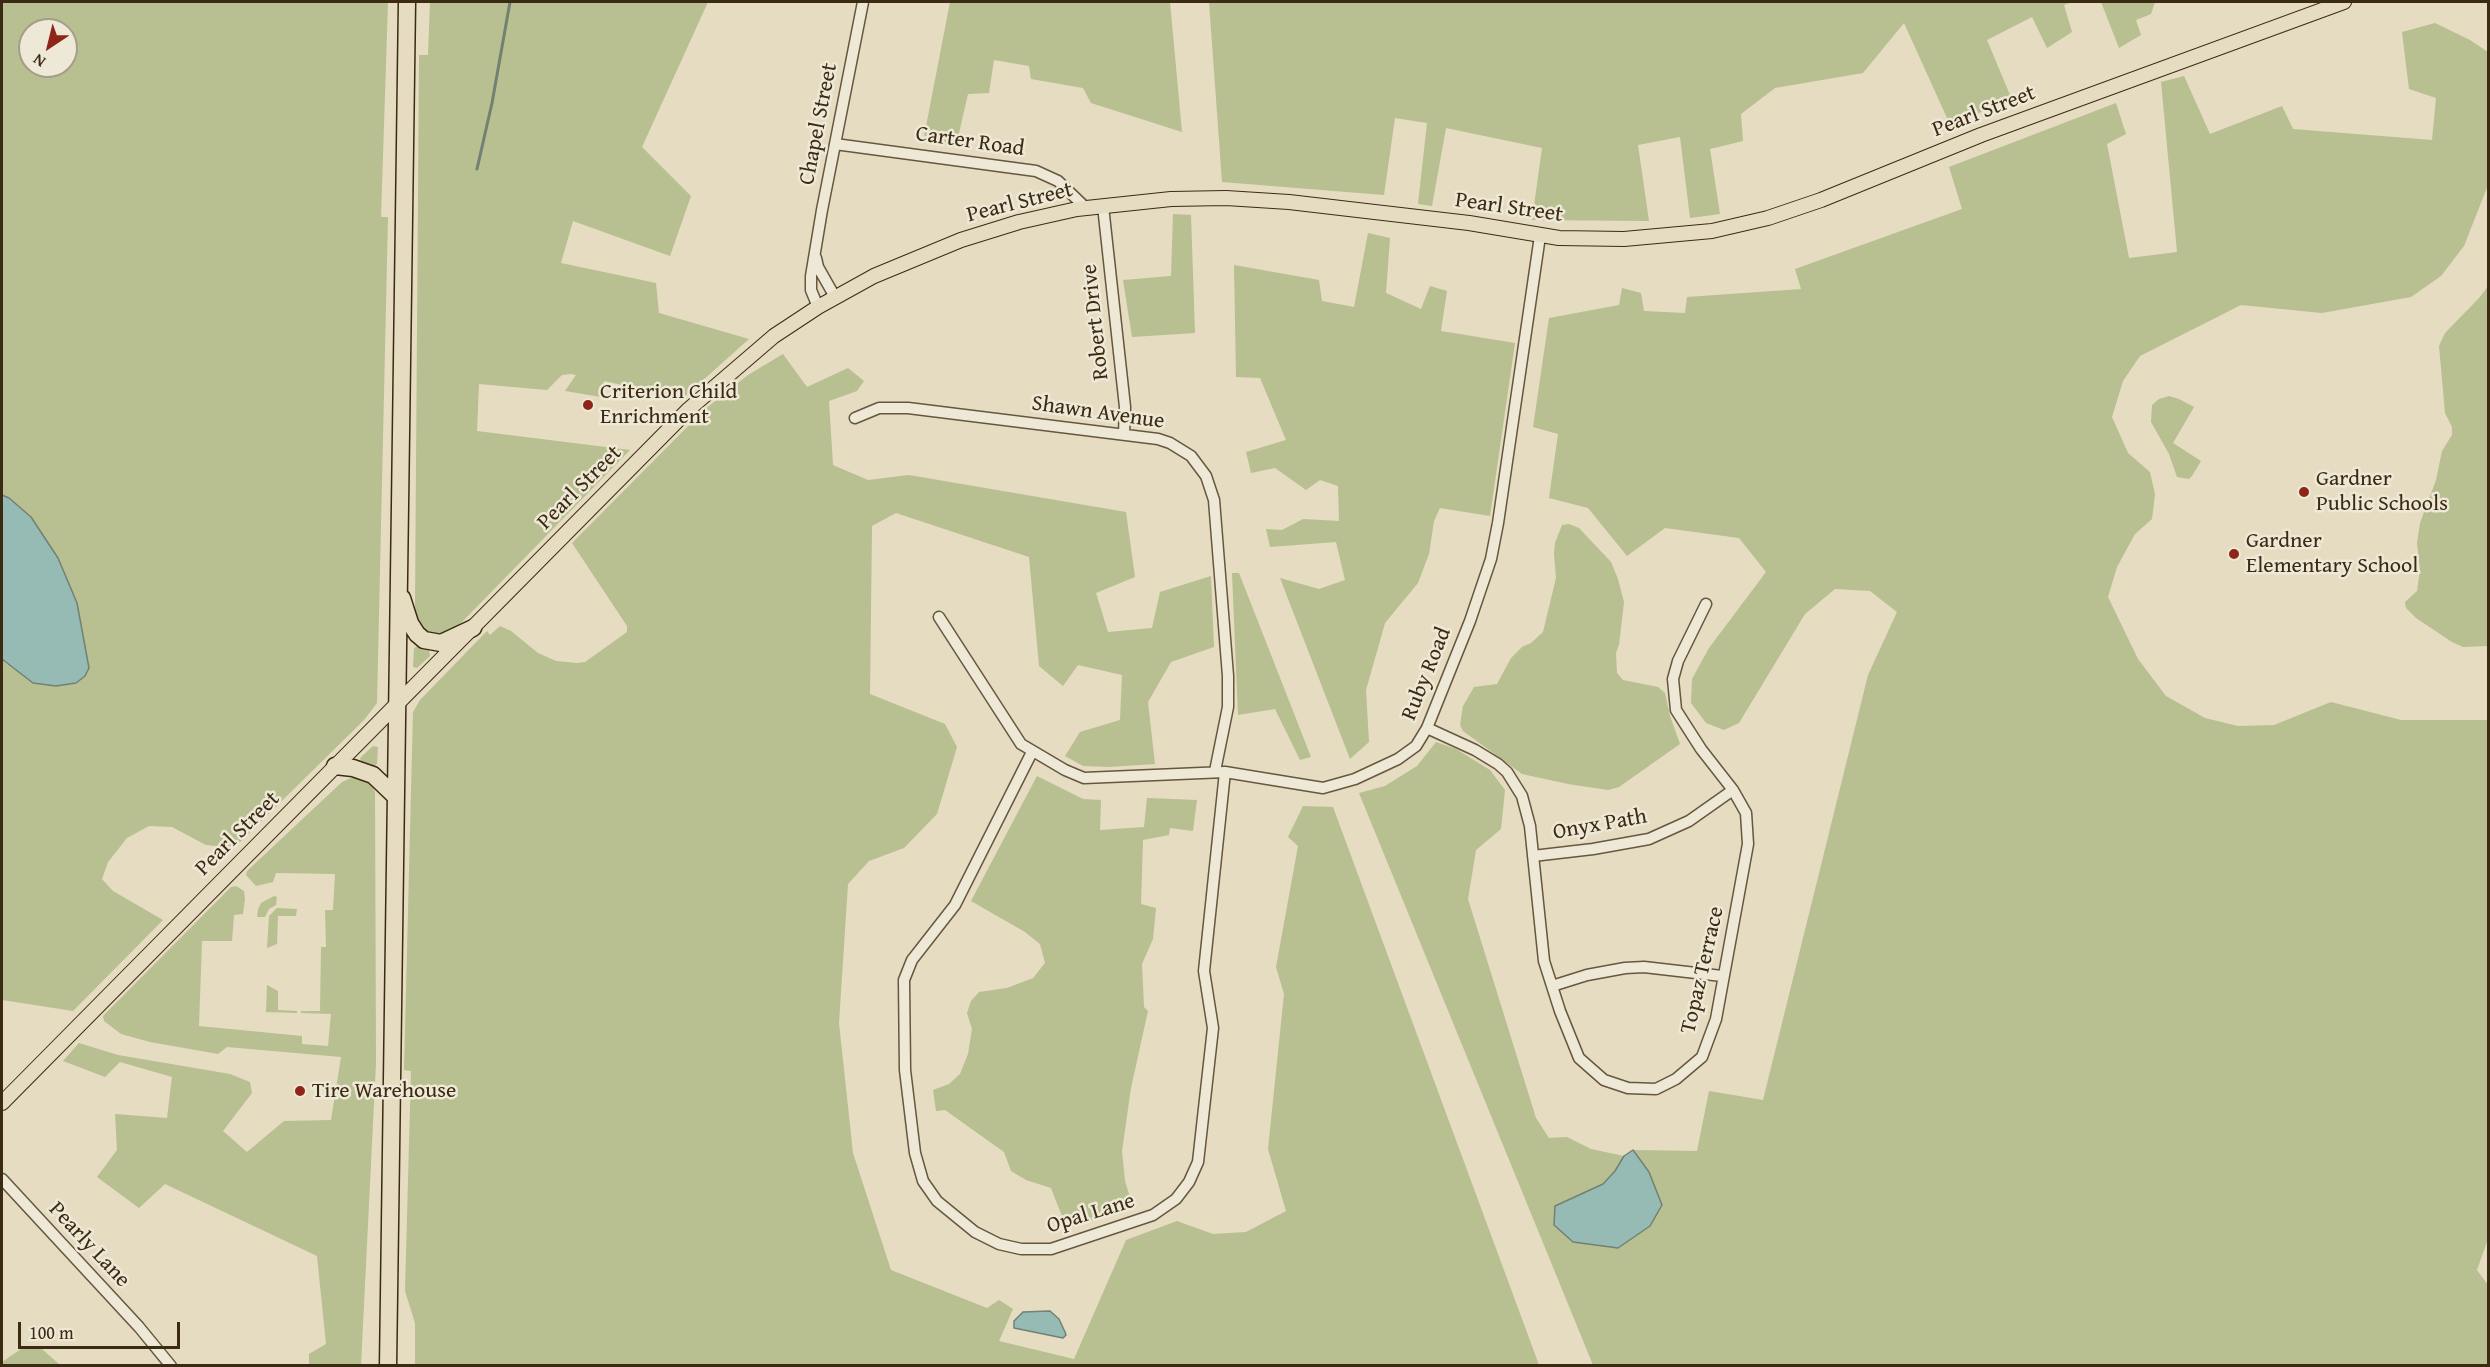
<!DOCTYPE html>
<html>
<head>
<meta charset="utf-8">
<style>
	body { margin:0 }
	#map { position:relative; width:2490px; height:1367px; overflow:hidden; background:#e5dcc1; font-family:"Gentium Book Plus",serif }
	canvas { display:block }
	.frame { position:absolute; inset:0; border:3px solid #3c2b13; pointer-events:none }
	.north { position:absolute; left:18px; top:18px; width:60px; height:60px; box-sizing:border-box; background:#eee8d7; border:2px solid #a79c89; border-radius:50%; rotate:215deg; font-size:16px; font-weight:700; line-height:24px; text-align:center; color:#3c2b13 }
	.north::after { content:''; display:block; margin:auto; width:21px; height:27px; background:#8f2418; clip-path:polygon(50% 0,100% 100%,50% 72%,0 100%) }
	.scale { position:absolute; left:18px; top:1322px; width:162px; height:27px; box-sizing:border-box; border:3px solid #3c2b13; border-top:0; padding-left:8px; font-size:18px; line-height:21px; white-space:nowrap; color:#3c2b13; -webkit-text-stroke:4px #eee8d7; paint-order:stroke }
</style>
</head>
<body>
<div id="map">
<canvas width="2490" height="1367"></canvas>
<div class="frame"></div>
<div class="north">N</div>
<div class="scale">100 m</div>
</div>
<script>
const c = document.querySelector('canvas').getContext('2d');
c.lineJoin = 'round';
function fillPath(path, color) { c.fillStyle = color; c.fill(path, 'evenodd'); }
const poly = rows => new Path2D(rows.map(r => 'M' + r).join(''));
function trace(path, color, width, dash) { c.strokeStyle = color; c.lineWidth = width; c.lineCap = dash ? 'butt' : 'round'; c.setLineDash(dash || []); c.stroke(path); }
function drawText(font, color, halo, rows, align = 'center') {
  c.font = font + ' "Gentium Book Plus",serif'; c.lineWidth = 5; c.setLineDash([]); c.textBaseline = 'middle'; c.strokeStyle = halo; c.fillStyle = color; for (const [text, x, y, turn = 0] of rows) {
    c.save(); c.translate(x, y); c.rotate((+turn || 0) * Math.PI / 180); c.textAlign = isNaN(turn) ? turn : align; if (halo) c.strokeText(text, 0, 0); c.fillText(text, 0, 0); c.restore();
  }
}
fillPath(poly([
	[2,2,388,2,381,217,388,217,377,703,364,720,234,848,206,845,172,827,149,826,127,838,108,862,102,879,113,891,163,920,73,1011,2,1000,2,659,8,665,9,498,2,495],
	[30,30,66,30,66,66,30,66],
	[430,2,708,2,642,147,691,196,670,256,573,221,561,263,656,283,659,313,749,339,682,399,604,381,601,397,565,391,576,375,571,374,562,375,547,390,479,384,477,431,630,450,462,622,445,635,427,635,416,620,415,604,419,55,428,55],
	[950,2,1170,2,1182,132,1091,103,1083,88,1031,79,1029,66,994,60,989,93,968,94,956,146,923,142],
	[1209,2,2072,2,2064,5,2072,32,2047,48,2032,17,1987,40,2010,95,1952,129,1904,23,1863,73,1775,88,1741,114,1743,141,1710,149,1720,214,1690,218,1680,137,1638,145,1649,221,1532,220,1542,148,1446,128,1432,206,1418,204,1427,123,1395,118,1384,195,1222,182],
	[2101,2,2155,2,2151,14,2136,20,2141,35,2119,48],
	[2435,23,2470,40,2488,52,2488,185,2464,246,2441,276,2411,297,2322,313,2241,305,2140,356,2123,381,2112,417,2128,453,2150,472,2155,494,2152,519,2135,534,2117,567,2108,597,2138,659,2166,696,2205,718,2238,726,2274,725,2331,702,2401,720,2488,720,2488,1239,2477,1270,2488,1285,2488,1365,1593,1365,1359,793,1385,786,1417,766,1436,742,1456,749,1490,770,1505,790,1501,829,1476,850,1468,899,1536,1118,1549,1138,1567,1137,1591,1149,1624,1156,1615,1171,1603,1184,1555,1206,1649,1172,1633,1150,1697,1151,1709,1091,1763,1100,1868,675,1897,612,1870,591,1835,589,1805,614,1739,723,1724,730,1706,723,1691,703,1692,679,1709,648,1766,572,1739,538,1665,528,1627,556,1588,508,1549,498,1558,434,1533,427,1549,318,1619,305,1622,288,1641,293,1644,311,1685,313,1687,297,1801,289,1795,269,1962,209,1949,167,2116,103,2126,134,2107,144,2129,258,2177,252,2161,82,2184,76,2210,134,2282,106,2293,129,2432,140,2436,98,2409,89,2402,32],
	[1173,214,1191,215,1195,333,1132,337,1123,280,1171,276],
	[1368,233,1390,238,1386,293,1421,309,1430,286,1447,291,1441,331,1515,343,1490,516,1440,508,1434,521,1429,554,1418,583,1385,623,1366,690,1369,742,1350,759,1280,578,1319,589,1345,580,1336,542,1270,547,1266,529,1282,530,1303,519,1339,521,1338,486,1320,480,1306,490,1275,468,1251,473,1246,452,1286,440,1260,378,1236,377,1234,265,1319,280,1322,301,1354,307],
	[2488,286,2488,646,2463,647,2452,642,2416,618,2406,608,2405,602,2417,591,2420,569,2417,543,2420,523,2436,480,2442,451,2452,435,2452,427,2445,413,2439,346,2445,333,2480,297],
	[783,354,807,387,848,368,864,381,857,391,829,401,833,465,868,480,909,475,1126,512,1135,577,1096,593,1108,632,1152,628,1160,592,1211,576,1214,647,1171,662,1148,702,1155,764,1109,767,1083,766,1065,756,1080,732,1120,720,1122,675,1078,665,1063,686,1039,666,1029,557,896,513,872,526,870,694,945,724,957,747,937,814,904,848,869,861,848,884,839,1023,853,1153,891,1270,987,1308,999,1300,1013,1309,999,1341,1074,1359,1126,1240,1177,1221,1213,1234,1246,1232,1286,1211,1268,1149,1284,994,1276,967,1298,846,1288,837,1303,806,1333,807,1539,1365,415,1365,415,1323,405,1291,411,1071,404,1070,413,712,420,700,487,631,490,635,500,626,511,631,538,653,556,661,577,663,585,662,627,632,627,626,572,543,704,410,748,375],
	[2169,396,2179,399,2194,407,2173,443,2201,461,2192,476,2189,479,2177,477,2169,454,2151,422,2152,405,2159,399],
	[1569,524,1579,528,1611,562,1618,579,1624,602,1619,645,1616,653,1617,673,1623,680,1658,687,1665,693,1670,716,1680,744,1619,787,1608,790,1568,784,1522,774,1463,731,1460,725,1463,706,1474,687,1497,684,1511,658,1522,647,1531,643,1543,632,1556,578,1554,554,1555,543,1562,525],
	[1232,573,1239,573,1311,757,1300,760,1275,709,1238,715],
	[418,646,429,650,430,656,417,668,413,667,414,648],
	[373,746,378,747,377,764,372,768,362,764,360,758],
	[1037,776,1083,799,1101,800,1100,830,1144,827,1147,798,1197,800,1193,831,1170,828,1169,835,1143,840,1141,904,1156,908,1153,939,1142,964,1144,1007,1148,1011,1131,1088,1122,1151,1125,1181,1133,1207,1067,1229,1051,1188,1026,1180,1011,1171,1004,1152,945,1110,936,1111,933,1090,949,1084,960,1074,968,1054,972,1029,967,1013,971,1001,979,992,1007,988,1033,978,1045,963,1040,944,1025,932,971,901],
	[353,777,370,782,375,792,376,1063,361,1365,309,1365,309,1354,326,1344,317,1256,165,1184,139,1208,97,1177,117,1150,115,1114,167,1118,172,1077,120,1062,105,1077,63,1061,79,1043,118,1055,230,1074,250,1082,252,1093,223,1131,247,1152,284,1121,331,1120,341,1057,227,1047,218,1054,150,1042,121,1034,104,1021,103,1016,231,887,236,886,244,891,245,899,243,914,234,915,232,941,202,941,199,1026,302,1036,302,1044,328,1046,331,1014,301,1013,301,1011,320,1011,321,947,326,947,325,910,333,910,335,874,276,873,273,882,256,886,246,875,247,871,342,782],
	[274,896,277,897,276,905,269,909,265,917,257,917,258,909,261,903],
	[277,908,297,909,296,916,278,916,277,944,267,948,269,916],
	[267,985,278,991,278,1010,297,1011,297,1013,266,1012],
	[21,1349,42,1349,60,1365,2,1365,2,1362]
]), '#b8bf90');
const water = poly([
	[2,495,9,498,31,517,58,558,77,603,89,668,85,676,76,683,56,686,33,683,2,659,2,495],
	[1633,1150,1649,1172,1662,1205,1650,1226,1618,1248,1573,1242,1554,1225,1555,1206,1603,1184,1615,1171,1624,1156,1633,1150],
	[1050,1311,1059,1319,1065,1332,1066,1335,1063,1338,1014,1328,1014,1321,1023,1312,1050,1311]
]);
fillPath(water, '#96bbb4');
trace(water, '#728174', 1.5);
trace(poly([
	[477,169,492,103,510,2]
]), '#728174', 3);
const minor = poly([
	[835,144,1036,171,1058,181,1086,208],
	[1103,206,1125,407,1124,434],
	[816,258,818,267,835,297],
	[818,307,811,290,811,276,822,210,863,2],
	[855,418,879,408,908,408,1158,439,1170,443,1191,456,1206,476,1214,500,1228,676,1228,707,1215,771],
	[939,617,1021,744,1065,770,1084,778,1225,772,1323,788,1355,779,1398,759,1416,746,1427,728,1470,621,1491,559,1498,523,1540,236],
	[1427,728,1475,750,1498,764,1507,772,1522,796,1530,826,1544,961,1560,1011,1579,1058,1604,1080,1628,1088,1656,1089,1676,1079,1702,1057,1716,1019,1748,844,1746,813,1733,790,1701,749,1676,710,1673,679,1678,661,1706,604],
	[1032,752,955,905,912,960,904,980,905,1070,915,1153,923,1181,937,1201,975,1232,999,1244,1021,1249,1051,1249,1153,1215,1176,1199,1189,1182,1198,1162,1213,1028,1204,971,1225,772],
	[1533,856,1593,849,1649,839,1689,821,1733,790],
	[1552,986,1587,975,1625,968,1644,967,1722,976],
	[2,1179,139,1327,171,1366]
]);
const major = poly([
	[2,1103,689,409,774,336,818,307,874,276,961,240,1019,222,1077,209,1171,199,1226,198,1289,202,1469,223,1559,238,1624,239,1712,231,1768,218,1821,200,1981,135,2344,2]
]);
const highway = poly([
	[402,598,410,623,417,634,424,640,441,643,473,628],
	[335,766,353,768,373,775,396,797],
	[388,1366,407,2]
]);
trace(minor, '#66573e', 13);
trace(major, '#3c2b13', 16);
trace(highway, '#3c2b13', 19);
trace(minor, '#eee8d7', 10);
trace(major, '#e5dcc1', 14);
trace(highway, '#e5dcc1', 16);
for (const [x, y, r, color] of [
	[588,405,6,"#8f2418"],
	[2304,492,6,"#8f2418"],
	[2234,554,6,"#8f2418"],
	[300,1091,6,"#8f2418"]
]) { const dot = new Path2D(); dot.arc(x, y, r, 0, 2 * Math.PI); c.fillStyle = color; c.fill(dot); trace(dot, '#eee8d7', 2); }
drawText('22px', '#3c2b13', '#eee8d7', [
	["Pearl Street",1984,112,-21],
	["Chapel Street",819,124,-79],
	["Carter Road",970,142,8],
	["Pearl Street",1020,203,-14],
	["Pearl Street",1509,208,8],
	["Robert Drive",1096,322,-96],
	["Shawn Avenue",1098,413,8],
	["Pearl Street",580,488,-45],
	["Ruby Road",1427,674,-68],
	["Onyx Path",1600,825,-10],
	["Pearl Street",238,834,-45],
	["Topaz Terrace",1703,970,-77],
	["Opal Lane",1091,1214,-17],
	["Pearly Lane",89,1245,47]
]);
drawText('22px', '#3c2b13', '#eee8d7', [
	["Criterion Child",600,392],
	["Enrichment",600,417],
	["Gardner",2316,479],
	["Public Schools",2316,504],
	["Gardner",2246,541],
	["Elementary School",2246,566],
	["Tire Warehouse",312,1091]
], 'left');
</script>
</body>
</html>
